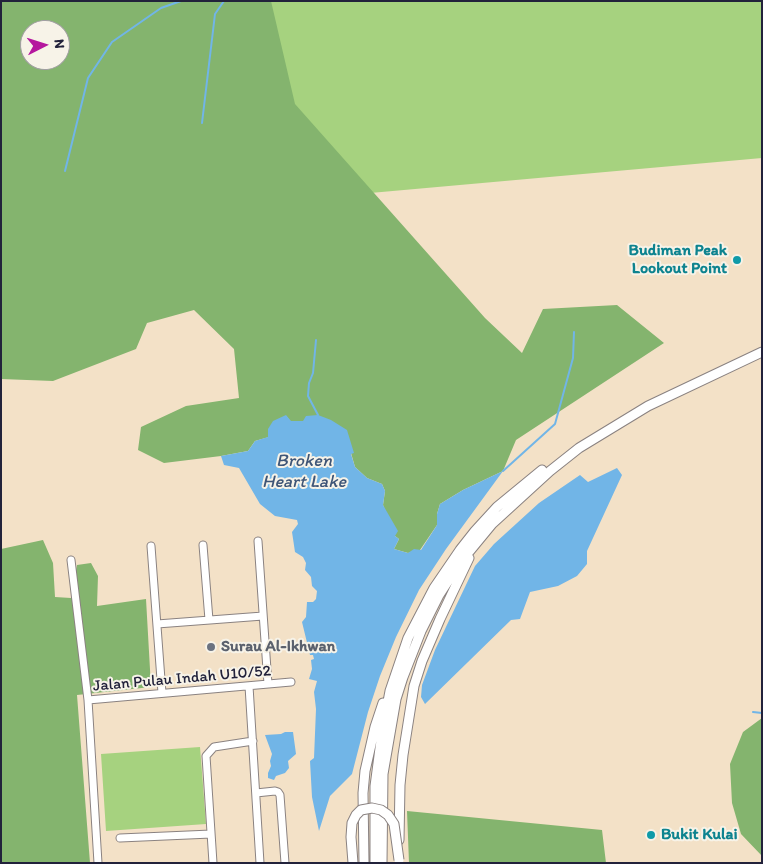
<!DOCTYPE html>
<html>
<head>
<meta charset="utf-8">
<style>
	body { margin:0 }
	#map { position:relative; width:763px; height:864px; overflow:hidden; background:#f3e1c7; font-family:Itim,sans-serif }
	canvas { display:block }
	.frame { position:absolute; inset:0; border:2px solid #22223b; pointer-events:none }
	.north { position:absolute; left:20px; top:20px; width:50px; height:50px; box-sizing:border-box; background:#f7f3e8; border:1px solid #a29fa3; border-radius:50%; rotate:85deg; font-size:14px; font-weight:700; line-height:20px; text-align:center; color:#22223b }
	.north::after { content:''; display:block; margin:auto; width:18px; height:22px; background:#b5179e; clip-path:polygon(50% 0,100% 100%,50% 72%,0 100%) }
</style>
</head>
<body>
<div id="map">
<canvas width="763" height="864"></canvas>
<div class="frame"></div>
<div class="north">N</div>
</div>
<script>
const c = document.querySelector('canvas').getContext('2d');
c.lineJoin = 'round';
function fillPath(path, color) { c.fillStyle = color; c.fill(path, 'evenodd'); }
const poly = rows => new Path2D(rows.map(r => 'M' + r).join(''));
function trace(path, color, width, dash) { c.strokeStyle = color; c.lineWidth = width; c.lineCap = dash ? 'butt' : 'round'; c.setLineDash(dash || []); c.stroke(path); }
function drawText(font, color, halo, rows, align = 'center') {
  c.font = font + ' Itim,sans-serif'; c.lineWidth = 4; c.setLineDash([]); c.textBaseline = 'middle'; c.strokeStyle = halo; c.fillStyle = color; for (const [text, x, y, turn = 0] of rows) {
    c.save(); c.translate(x, y); c.rotate((+turn || 0) * Math.PI / 180); c.textAlign = isNaN(turn) ? turn : align; if (halo) c.strokeText(text, 0, 0); c.fillText(text, 0, 0); c.restore();
  }
}
fillPath(poly([
	[1,1,762,1,762,158,1,226],
	[30,30,60,30,60,60,30,60],
	[200,747,206,824,106,831,101,754]
]), '#a6d27f');
fillPath(poly([
	[1,1,271,1,295,104,485,318,522,353,543,309,617,305,664,343,516,440,503,471,463,490,440,504,437,514,437,525,420,550,408,553,394,549,399,539,395,536,383,505,385,491,382,484,367,478,355,467,351,453,353,453,303,421,290,421,286,416,269,437,255,441,248,451,221,456,164,463,138,450,141,427,186,406,239,398,234,349,194,310,147,323,136,349,53,381,1,379],
	[30,30,60,30,60,60,30,60],
	[43,540,53,563,55,597,71,598,77,565,91,563,98,576,97,606,146,599,151,687,77,695,90,863,1,863,1,549],
	[762,718,762,856,741,834,732,803,730,764,743,732],
	[407,811,602,830,606,863,409,863]
]), '#84b46e');
fillPath(poly([
	[286,415,291,421,303,421,306,416,318,415,331,420,347,430,354,453,351,454,355,467,367,478,382,484,385,491,383,505,398,531,395,536,399,539,394,549,408,553,414,549,421,550,437,525,437,514,440,504,463,490,503,471,446,549,419,590,396,637,380,676,368,712,352,774,330,796,319,831,312,797,310,761,314,758,316,709,314,692,317,681,309,679,312,669,311,660,314,659,313,655,310,655,302,622,306,617,307,602,313,602,316,599,317,591,312,586,311,577,305,570,306,563,303,557,295,552,292,532,298,524,297,520,275,516,260,504,239,468,224,465,221,456,248,451,255,441,268,437,268,429,273,421],
	[617,468,622,475,587,551,587,564,577,576,558,586,530,592,520,619,511,620,425,704,421,697,422,685,435,650,475,566,494,544,539,503,580,475,588,482],
	[285,732,293,732,296,754,288,761,289,768,285,773,276,776,274,780,268,778,268,773,271,766,270,761,272,754,265,735,281,734]
]), '#71b5e7');
trace(poly([
	[202,123,215,14,224,1],
	[65,171,88,78,112,42,161,8,181,1],
	[316,340,313,373,309,383,308,396,318,415],
	[503,471,555,424,573,358,574,332],
	[753,712,762,713]
]), '#71b5e7', 2);
const minor = poly([
	[258,541,268,684],
	[203,545,209,620],
	[151,546,162,693],
	[71,560,88,700],
	[157,624,263,616],
	[249,686,260,863],
	[256,793,275,791,278,792,280,795,285,863],
	[120,838,211,834],
	[98,863,88,700,291,682],
	[213,863,206,756,214,747,253,741]
]);
const major = poly([
	[399,840,400,785,403,755,414,686,422,661,440,619,469,558],
	[364,863,363,793,365,771,375,727,383,703],
	[375,863,375,786,382,733,390,691,408,638,434,588,460,550,475,531,497,507,542,470],
	[382,863,383,774,396,699,403,677,421,631,439,595,459,564,492,524,550,471,579,448,648,406,762,352]
]);
trace(minor, '#8a8281', 9);
trace(major, '#8a8281', 11);
trace(minor, '#fff', 7);
trace(major, '#fff', 9);
const majorBridge = poly([
	[353,863,351,837,352,823,356,815,361,810,372,808,381,810,388,815,394,824,399,860]
]);
trace(majorBridge, '#8a8281', 11, []);
trace(majorBridge, '#fff', 9);
for (const [x, y, r, color] of [
	[737,260,5,"#0f9aa8"],
	[211,647,5,"#6b7280"],
	[651,835,5,"#0f9aa8"]
]) { const dot = new Path2D(); dot.arc(x, y, r, 0, 2 * Math.PI); c.fillStyle = color; c.fill(dot); trace(dot, '#f7f3e8', 2); }
drawText('bold 16px', '#0d838f', '#f7f3e8', [
	["Budiman Peak",727,251],
	["Lookout Point",727,269],
	["Bukit Kulai",661,835,"left"]
], 'right');
drawText('bold 16px', '#5b616d', '#f7f3e8', [
	["Surau Al-Ikhwan",221,647]
], 'left');
drawText('16px', '#22223b', '#f7f3e8', [
	["Jalan Pulau Indah U10/52",182,679,-5]
]);
drawText('italic 18px', '#3e5577', '#f7f3e8', [
	["Broken",304,461],
	["Heart Lake",304,482]
]);
</script>
</body>
</html>
